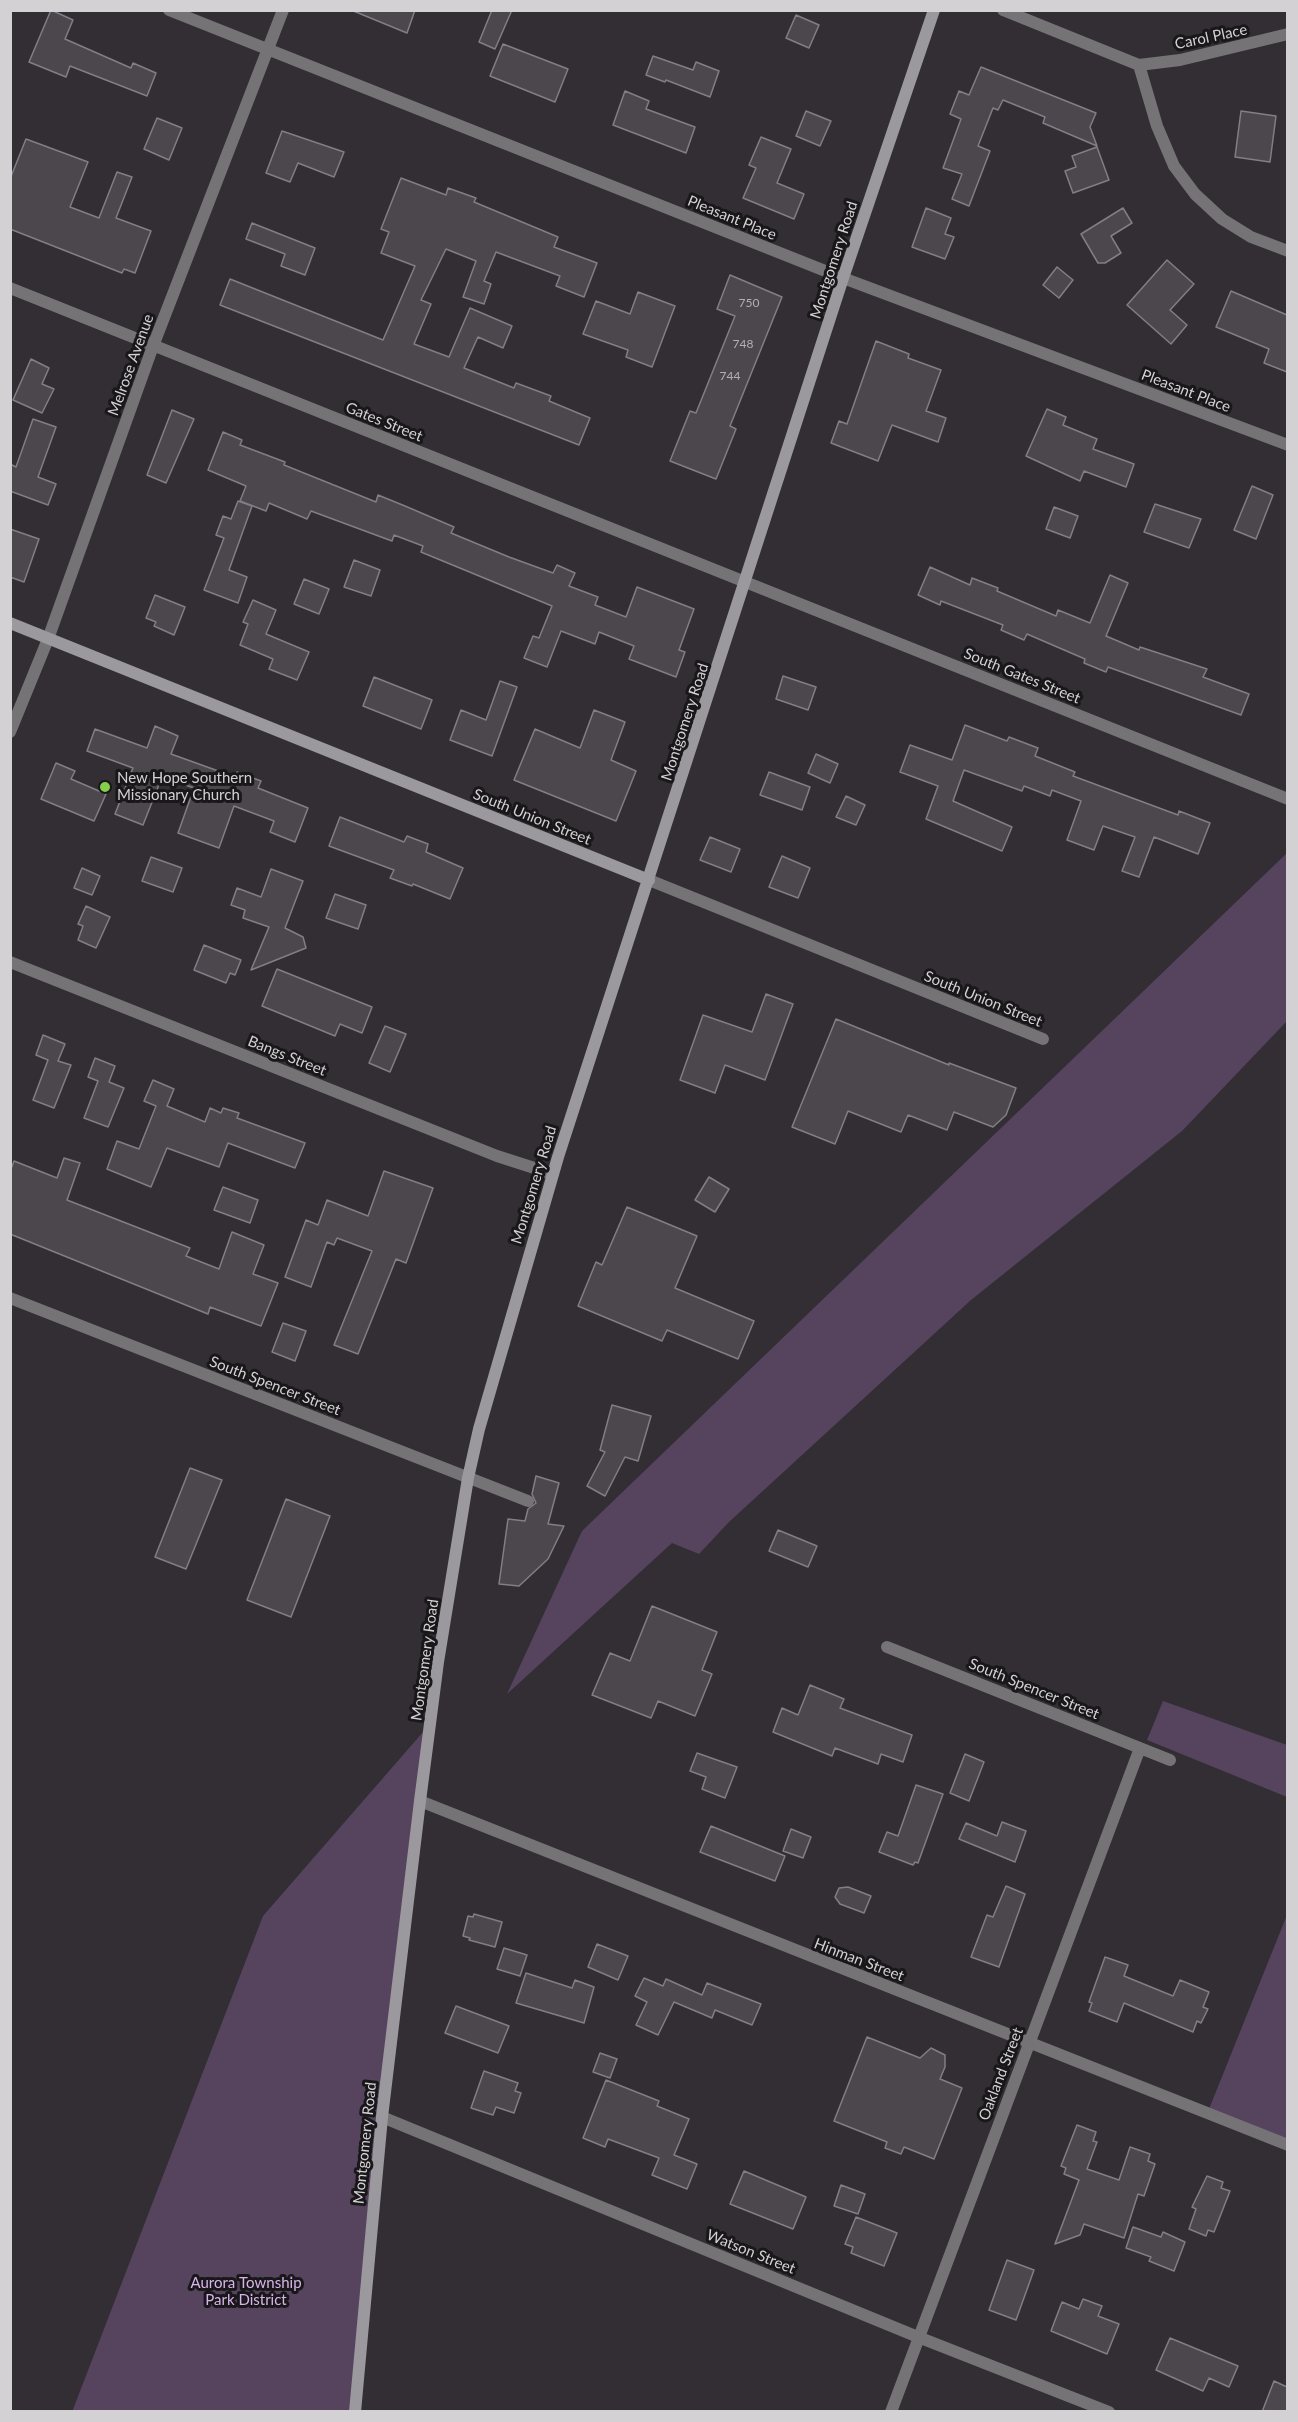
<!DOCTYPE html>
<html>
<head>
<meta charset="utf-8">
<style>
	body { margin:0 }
	#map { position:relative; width:1298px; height:2422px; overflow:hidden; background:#322e34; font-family:Lato,sans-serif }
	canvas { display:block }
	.frame { position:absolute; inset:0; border:12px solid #d4d1d5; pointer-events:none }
</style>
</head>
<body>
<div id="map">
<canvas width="1298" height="2422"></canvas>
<div class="frame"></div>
</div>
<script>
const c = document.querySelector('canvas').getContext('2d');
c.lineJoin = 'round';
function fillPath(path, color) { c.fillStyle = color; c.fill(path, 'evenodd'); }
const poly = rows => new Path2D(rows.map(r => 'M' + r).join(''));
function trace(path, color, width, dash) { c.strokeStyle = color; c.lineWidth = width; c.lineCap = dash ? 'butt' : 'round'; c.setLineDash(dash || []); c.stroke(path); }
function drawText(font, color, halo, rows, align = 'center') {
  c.font = font + ' Lato,sans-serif'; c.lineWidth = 6; c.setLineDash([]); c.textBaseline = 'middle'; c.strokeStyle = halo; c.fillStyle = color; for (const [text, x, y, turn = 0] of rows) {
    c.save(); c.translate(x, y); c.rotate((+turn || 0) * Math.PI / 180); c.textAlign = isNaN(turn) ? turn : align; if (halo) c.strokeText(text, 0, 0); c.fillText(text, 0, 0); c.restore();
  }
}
fillPath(poly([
	[1287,853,1287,1021,1182,1131,971,1300,729,1522,699,1554,672,1543,507,1694,582,1531],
	[1163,1701,1287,1745,1287,1797,1147,1740],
	[430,1724,355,2411,72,2412,263,1916],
	[1287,1915,1287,2139,1209,2109]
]), '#56445f');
const building = poly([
	[51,10,73,20,65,39,131,68,133,63,156,73,147,96,70,66,66,77,29,62,51,10],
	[351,10,415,10,407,33,351,10],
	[492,10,512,10,495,49,479,42,492,10],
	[796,15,819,25,809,48,786,38,796,15],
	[503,44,568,69,555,102,490,76,503,44],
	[653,56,693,70,696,62,719,71,710,97,666,80,665,82,646,75,653,56],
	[981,67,1096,113,1090,127,1097,146,1043,123,1045,117,1003,100,998,110,993,108,978,146,990,151,969,206,952,199,962,174,943,168,961,119,950,114,959,91,969,95,981,67],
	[625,91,649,101,646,109,695,127,686,153,613,125,625,91],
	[806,111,831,121,820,146,796,136,806,111],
	[1241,111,1276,116,1270,162,1235,157,1241,111],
	[157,118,182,128,169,160,144,149,157,118],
	[282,131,344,152,334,177,298,163,290,182,266,173,282,131],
	[761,137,791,149,777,183,804,194,794,219,743,198,756,168,749,165,761,137],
	[26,139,88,162,70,207,99,218,117,172,132,177,116,218,151,231,135,273,124,269,122,273,10,229,10,179,26,139],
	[1097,147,1109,180,1073,193,1065,171,1076,167,1072,156,1097,147],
	[401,178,446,195,448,188,476,198,474,202,558,237,554,247,597,263,584,297,556,286,560,276,496,252,484,281,491,284,484,304,463,297,476,261,446,249,421,300,431,304,414,344,449,357,470,308,512,326,503,348,478,337,464,368,514,388,516,383,551,396,549,401,590,418,579,445,220,305,230,279,383,340,415,266,381,253,389,232,381,229,401,178],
	[926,208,951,218,945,234,954,237,945,259,912,247,926,208],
	[1123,208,1132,223,1111,236,1121,253,1105,263,1098,263,1081,234,1123,208],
	[252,223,315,248,305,275,281,266,285,254,246,239,252,223],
	[1167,260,1194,284,1170,310,1187,325,1171,344,1127,305,1167,260],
	[1057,267,1073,280,1059,298,1043,285,1057,267],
	[730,275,782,297,730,426,736,429,716,479,670,461,690,411,696,413,735,316,717,309,730,275],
	[1231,291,1287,315,1287,372,1264,363,1269,349,1216,327,1231,291],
	[638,292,675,306,652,367,626,357,628,350,583,334,596,301,630,314,638,292],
	[876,341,909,354,908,358,941,370,926,411,946,418,938,442,892,425,878,461,831,443,839,421,847,424,876,341],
	[31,359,49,368,42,384,54,389,42,413,13,400,31,359],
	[1047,409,1066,417,1063,425,1097,439,1093,449,1134,464,1126,487,1084,471,1080,481,1026,456,1047,409],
	[172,410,194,419,166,483,147,475,172,410],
	[33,419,56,427,38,477,56,484,48,505,10,491,10,464,16,467,33,419],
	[223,432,242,440,240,445,285,462,284,465,376,502,378,495,405,506,454,527,451,533,509,557,553,573,557,565,575,573,569,586,598,597,595,605,626,617,637,587,694,609,679,650,685,652,676,677,629,659,634,646,599,632,595,644,561,631,547,667,524,658,533,636,539,638,552,606,421,552,423,546,394,535,392,541,311,511,307,519,269,503,266,511,240,501,246,486,208,470,223,432],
	[1252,486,1273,495,1256,539,1234,530,1252,486],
	[238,501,252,506,229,570,247,577,238,603,204,590,224,538,216,535,223,516,231,519,238,501],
	[1155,504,1201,519,1189,548,1144,532,1155,504],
	[1054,507,1078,516,1070,538,1046,529,1054,507],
	[10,529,39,539,24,582,10,577,10,529],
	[354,560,380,570,371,596,344,587,354,560],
	[930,567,970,585,972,578,998,588,997,591,1056,616,1058,610,1090,623,1110,575,1128,583,1106,636,1139,650,1140,647,1207,669,1203,677,1249,694,1241,715,1108,667,1106,672,1084,663,1085,659,1027,634,1024,640,1001,630,1003,625,941,601,940,605,918,595,930,567],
	[304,579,329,589,319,614,294,604,304,579],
	[155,595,185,607,174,635,154,626,156,622,146,618,155,595],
	[253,600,276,610,266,634,309,652,297,680,269,669,273,659,240,645,248,624,243,622,253,600],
	[783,676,816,687,808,710,776,699,783,676],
	[374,677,432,700,421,729,363,706,374,677],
	[500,681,517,687,492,756,450,740,461,710,486,720,500,681],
	[594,710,625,722,611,760,636,771,616,821,514,780,535,729,580,748,594,710],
	[965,725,1007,741,1009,737,1038,748,1035,756,1075,772,1073,776,1178,815,1179,811,1210,823,1198,854,1154,837,1139,877,1122,871,1135,837,1103,826,1094,850,1067,840,1081,801,1052,790,1050,796,1024,786,1022,791,964,770,953,801,1012,827,1002,851,926,819,938,786,900,772,910,745,952,760,965,725],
	[155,726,178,736,171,754,235,777,237,772,261,781,258,788,308,808,295,842,270,832,274,821,234,806,219,848,178,833,194,788,162,777,143,825,115,814,133,768,87,751,95,729,147,748,155,726],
	[816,754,838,764,830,783,808,773,816,754],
	[56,763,75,771,71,779,106,794,94,821,41,799,56,763],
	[769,772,810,787,802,810,760,795,769,772],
	[846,796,865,805,856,825,836,817,846,796],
	[340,817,404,842,407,836,428,844,426,852,463,868,450,899,413,884,412,886,390,878,394,870,329,846,340,817],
	[710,837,740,849,731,872,700,860,710,837],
	[782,856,810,868,798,898,769,887,782,856],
	[151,857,182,868,173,892,142,881,151,857],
	[82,868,100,876,92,895,74,888,82,868],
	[271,869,303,881,285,928,303,937,306,948,251,970,269,927,243,918,245,910,231,905,237,888,261,897,271,869],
	[335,894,366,905,358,929,326,918,335,894],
	[86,906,110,917,96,948,78,940,83,926,78,924,86,906],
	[204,945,241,960,235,975,230,973,226,983,194,970,204,945],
	[277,969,372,1007,362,1033,340,1024,335,1036,262,1006,277,969],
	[766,994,793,1004,765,1080,725,1065,715,1093,680,1080,703,1015,752,1032,766,994],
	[836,1019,949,1065,949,1063,1016,1088,1006,1115,993,1127,954,1112,947,1130,908,1115,901,1132,848,1111,835,1144,792,1127,836,1019],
	[385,1026,406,1034,390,1072,369,1063,385,1026],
	[43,1035,65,1044,58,1061,71,1065,54,1108,33,1100,48,1060,36,1055,43,1035],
	[95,1058,115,1066,109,1082,124,1088,108,1127,84,1118,98,1081,88,1077,95,1058],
	[153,1080,174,1089,167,1106,205,1122,210,1108,221,1113,223,1108,239,1113,237,1118,305,1143,295,1168,228,1143,219,1167,167,1148,151,1187,107,1169,117,1141,139,1149,156,1106,144,1101,153,1080],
	[64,1158,80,1163,67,1200,190,1248,186,1256,219,1269,232,1232,264,1245,253,1274,278,1283,261,1326,210,1307,208,1314,10,1234,10,1172,14,1161,57,1178,64,1158],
	[384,1171,433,1188,406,1263,396,1259,358,1354,334,1345,372,1251,337,1238,334,1245,327,1242,311,1287,285,1277,306,1220,318,1225,327,1200,368,1216,384,1171],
	[709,1177,729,1189,715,1212,695,1200,709,1177],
	[223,1187,258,1200,250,1223,214,1210,223,1187],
	[627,1207,697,1236,675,1288,754,1321,738,1359,667,1330,662,1341,578,1306,596,1262,602,1265,627,1207],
	[283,1323,306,1331,295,1361,272,1352,283,1323],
	[612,1405,651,1416,638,1461,625,1457,605,1496,587,1486,605,1452,600,1450,612,1405],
	[190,1468,222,1480,186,1569,155,1557,190,1468],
	[536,1476,559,1483,548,1524,564,1526,548,1559,519,1586,499,1584,508,1519,525,1521,528,1509,536,1503,532,1494,536,1476],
	[286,1499,330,1516,291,1617,247,1600,286,1499],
	[778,1530,817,1546,808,1567,769,1551,778,1530],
	[652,1606,717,1632,702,1670,712,1674,695,1716,658,1701,651,1718,592,1695,610,1653,630,1661,652,1606],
	[810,1685,844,1699,840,1708,912,1735,903,1762,881,1754,878,1764,835,1748,832,1756,773,1732,782,1708,798,1715,810,1685],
	[697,1753,737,1767,725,1798,702,1789,706,1777,690,1771,697,1753],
	[965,1754,984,1762,969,1801,950,1793,965,1754],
	[916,1785,943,1794,918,1863,915,1862,913,1865,879,1852,887,1832,898,1836,916,1785],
	[1002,1822,1026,1831,1015,1862,959,1839,966,1823,997,1836,1002,1822],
	[711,1826,785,1856,775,1881,700,1852,711,1826],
	[791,1829,811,1837,803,1858,783,1851,791,1829],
	[1006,1886,1025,1894,999,1967,971,1957,987,1915,993,1917,1006,1886],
	[848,1887,871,1896,864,1913,840,1904,835,1897,839,1888,848,1887],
	[474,1914,502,1922,495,1947,469,1940,470,1938,463,1936,468,1916,473,1917,474,1914],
	[597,1944,628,1956,618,1980,588,1967,597,1944],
	[504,1948,527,1955,520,1976,497,1969,504,1948],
	[1105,1957,1128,1965,1124,1976,1173,1996,1180,1980,1209,1992,1203,2007,1208,2009,1201,2023,1197,2021,1193,2032,1124,2003,1117,2022,1089,2011,1092,2003,1089,2002,1105,1957],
	[526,1973,572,1988,575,1980,594,1987,584,2023,516,2003,526,1973],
	[644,1978,663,1986,666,1979,702,1995,707,1983,761,2004,752,2025,715,2010,712,2018,674,2002,658,2035,636,2025,647,2002,635,1996,644,1978],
	[456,2006,509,2026,498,2053,445,2033,456,2006],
	[867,2037,920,2058,931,2048,945,2055,945,2067,940,2079,962,2088,934,2159,904,2147,901,2154,885,2148,887,2142,834,2121,867,2037],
	[600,2053,617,2059,610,2078,593,2072,600,2053],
	[484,2071,518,2083,515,2091,521,2093,514,2113,496,2107,493,2115,471,2108,484,2071],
	[606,2080,659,2101,657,2106,689,2119,674,2155,697,2164,687,2189,652,2175,659,2158,608,2139,605,2147,583,2138,606,2080],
	[1077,2125,1096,2132,1093,2141,1097,2142,1087,2169,1119,2180,1130,2147,1150,2154,1148,2161,1155,2164,1144,2196,1138,2194,1124,2238,1084,2224,1080,2235,1055,2244,1079,2180,1064,2174,1066,2168,1061,2166,1077,2125],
	[744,2171,806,2197,793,2229,730,2204,744,2171],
	[1207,2176,1223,2182,1221,2188,1230,2191,1214,2232,1208,2230,1206,2236,1189,2229,1196,2209,1192,2207,1207,2176],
	[841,2185,865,2194,858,2214,834,2206,841,2185],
	[856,2217,897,2233,884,2266,851,2253,853,2247,845,2244,856,2217],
	[1133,2227,1161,2237,1163,2232,1185,2242,1174,2271,1149,2261,1151,2257,1126,2248,1133,2227],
	[1007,2260,1034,2270,1016,2320,989,2310,1007,2260],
	[1083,2299,1102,2306,1098,2316,1119,2324,1107,2354,1051,2331,1062,2302,1079,2309,1083,2299],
	[1170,2338,1238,2366,1229,2387,1209,2378,1203,2391,1156,2370,1170,2338],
	[1274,2381,1287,2387,1287,2412,1262,2412,1274,2381]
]);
fillPath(building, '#4b474d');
trace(building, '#827e85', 1.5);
trace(poly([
	[169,10,843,278,1288,445],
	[1003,10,1139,65,1180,60,1288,34],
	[1139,65,1157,126,1174,166,1195,194,1222,219,1251,237,1288,251],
	[10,288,1288,799],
	[10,732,48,639,153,346,283,10],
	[649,880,1043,1039],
	[10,962,497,1156,553,1174],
	[10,1298,528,1501],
	[887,1647,1170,1760],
	[420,1801,1288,2145],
	[382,2117,918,2337,1109,2412],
	[891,2412,1140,1748]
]), '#757376', 12);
trace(poly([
	[10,623,649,880],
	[355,2412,382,2117,420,1801,438,1662,468,1478,479,1429,558,1157,843,278,934,10]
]), '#9c999e', 12);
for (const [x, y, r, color] of [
	[105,787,6,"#85cf4d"]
]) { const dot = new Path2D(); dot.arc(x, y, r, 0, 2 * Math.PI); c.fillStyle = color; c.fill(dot); trace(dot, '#19171a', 2); }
drawText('12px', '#b2aeb3', null, [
	["750",749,303],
	["748",743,344],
	["744",730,376]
]);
drawText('15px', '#d4d1d5', '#19171a', [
	["Carol Place",1211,37,-12],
	["Pleasant Place",732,218,22],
	["Montgomery Road",834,260,-72],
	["Melrose Avenue",131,365,-70],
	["Pleasant Place",1186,391,21],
	["Gates Street",384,422,22],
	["South Gates Street",1022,676,22],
	["Montgomery Road",685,722,-72],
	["South Union Street",532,817,22],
	["South Union Street",983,999,22],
	["Bangs Street",287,1056,22],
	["Montgomery Road",534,1185,-73],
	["South Spencer Street",275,1386,21],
	["Montgomery Road",425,1660,-82],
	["South Spencer Street",1034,1689,22],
	["Hinman Street",859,1960,21],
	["Oakland Street",1001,2074,-69],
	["Montgomery Road",365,2143,-84],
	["Watson Street",751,2252,22]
]);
drawText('15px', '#d4d1d5', '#19171a', [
	["New Hope Southern",117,778],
	["Missionary Church",117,795]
], 'left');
drawText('15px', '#d7b4e9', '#19171a', [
	["Aurora Township",246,2283],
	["Park District",246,2300]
]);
</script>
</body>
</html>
